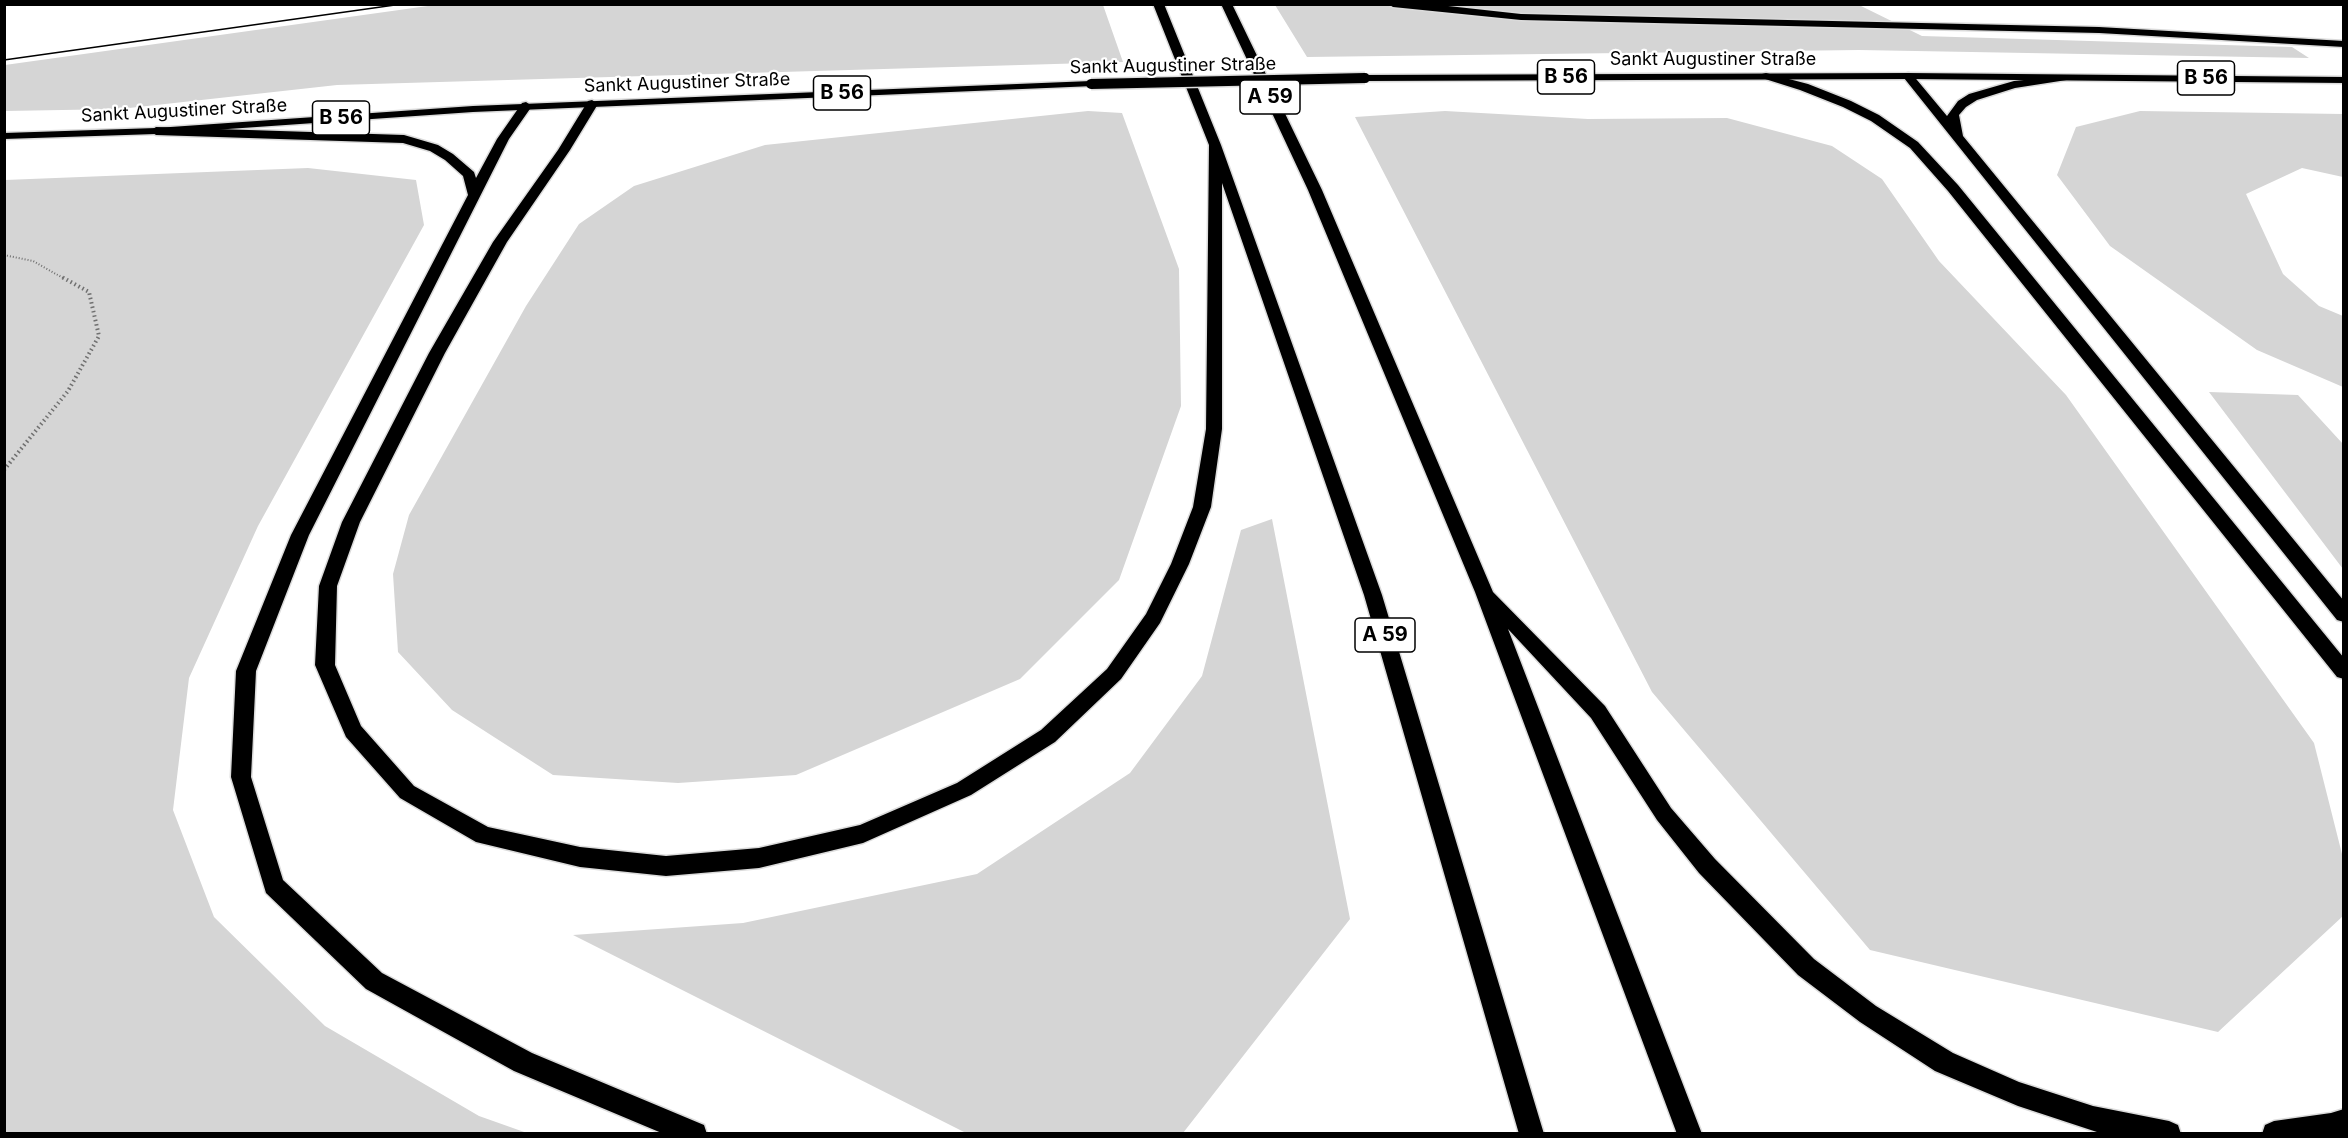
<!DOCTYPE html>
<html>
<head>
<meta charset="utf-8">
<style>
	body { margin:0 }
	#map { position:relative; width:2348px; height:1138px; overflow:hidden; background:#fff; font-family:Inter,sans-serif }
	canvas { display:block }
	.frame { position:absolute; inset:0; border:6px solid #000; pointer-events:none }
</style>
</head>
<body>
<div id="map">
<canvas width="2348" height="1138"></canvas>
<div class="frame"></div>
</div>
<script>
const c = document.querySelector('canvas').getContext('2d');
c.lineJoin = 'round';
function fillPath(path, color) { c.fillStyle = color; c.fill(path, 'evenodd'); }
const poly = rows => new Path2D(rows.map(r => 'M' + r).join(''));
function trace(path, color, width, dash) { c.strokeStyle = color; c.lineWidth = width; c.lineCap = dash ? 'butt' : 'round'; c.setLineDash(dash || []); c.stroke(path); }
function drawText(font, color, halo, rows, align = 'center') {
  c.font = font + ' Inter,sans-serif'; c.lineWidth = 4.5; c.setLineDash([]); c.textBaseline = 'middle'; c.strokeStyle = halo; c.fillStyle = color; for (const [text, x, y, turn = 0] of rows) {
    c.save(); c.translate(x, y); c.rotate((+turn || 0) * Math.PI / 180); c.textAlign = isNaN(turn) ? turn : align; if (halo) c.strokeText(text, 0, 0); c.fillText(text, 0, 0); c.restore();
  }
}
fillPath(poly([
	[435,5,1103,5,1123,62,337,85,120,109,5,111,5,65],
	[1275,5,1859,5,1922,36,2292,47,2309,58,1859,50,1307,57],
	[1088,111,1122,113,1179,269,1181,406,1119,580,1020,679,796,775,678,783,553,775,452,710,398,652,393,574,409,515,526,306,579,224,634,186,765,145],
	[1445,111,1588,119,1727,118,1832,146,1882,179,1939,261,2066,395,2314,743,2343,858,2343,916,2218,1032,1870,950,1652,692,1355,117],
	[2140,111,2343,114,2343,177,2302,168,2246,194,2283,274,2319,306,2343,316,2343,387,2257,350,2110,246,2057,175,2076,127],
	[308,168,416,180,424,225,258,526,189,678,173,810,214,917,325,1026,479,1116,527,1133,5,1133,5,180],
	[2209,392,2298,395,2343,444,2343,569],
	[1272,519,1350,919,1183,1133,966,1133,573,935,743,923,977,874,1130,773,1202,676,1241,530]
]), '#d5d5d5');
const major = poly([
	[1908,73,2344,77,2344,83,1908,79,1365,81,1360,78,1365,75,1908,73],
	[1091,81,1096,84,1094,86,473,112,156,134,4,139,4,133,156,128,473,106,1091,81]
]);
const highway = poly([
	[1153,4,1164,4,1221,145,1382,595,1544,1134,1519,1134,1364,595,1222,183,1222,429,1211,507,1189,564,1160,623,1121,679,1055,742,971,795,863,843,759,868,666,876,580,867,476,842,400,798,346,737,315,665,319,586,342,522,429,353,493,242,558,150,588,101,592,100,598,104,570,150,507,242,445,353,360,522,337,586,335,665,361,726,414,786,488,827,580,847,666,856,759,848,860,825,957,783,1041,730,1107,669,1146,614,1171,564,1193,507,1206,429,1209,145,1153,4],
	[1221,4,1232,4,1322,190,1493,592,1605,706,1671,808,1715,859,1814,959,1876,1006,1953,1053,2019,1082,2093,1106,2169,1121,2178,1125,2181,1134,2103,1134,2018,1106,1935,1071,1860,1022,1798,975,1699,873,1657,820,1591,718,1508,629,1702,1134,1677,1134,1475,592,1308,190,1221,4],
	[1388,4,1430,4,1521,14,2099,27,2344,41,2344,47,2099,33,1521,20,1393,7,1388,4],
	[1766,73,1808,84,1851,101,1879,115,1918,142,1958,185,2344,658,2344,679,2337,677,1948,191,1910,148,1871,121,1843,107,1800,90,1762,78,1762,74,1766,73],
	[1908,73,1912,74,1947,116,1958,101,1969,94,2014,81,2073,75,2073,79,2015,88,1977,100,1966,107,1959,115,1963,136,2344,601,2344,622,2337,620,1904,78,1904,74,1908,73],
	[526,102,532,106,509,139,309,535,256,671,251,777,283,880,382,973,532,1053,704,1125,707,1134,664,1134,514,1071,366,989,266,893,231,777,236,671,291,535,468,195,463,176,445,160,430,151,403,143,156,135,150,131,156,127,404,135,438,145,453,154,474,172,476,178,497,139,522,103,526,102],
	[2344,1109,2344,1134,2262,1134,2265,1125,2274,1121,2331,1113,2344,1109]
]);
trace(major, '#dbdbdb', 3);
trace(highway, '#dbdbdb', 3);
trace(poly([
	[4,255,33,261,63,278]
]), '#707070', 2, [1, 2]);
trace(poly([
	[4,470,68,391,99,336,89,292,60,276]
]), '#707070', 4, [1.5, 3]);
fillPath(major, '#000');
fillPath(highway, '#000');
trace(poly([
	[4,60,402,4]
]), '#000', 1.5);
const majorBridge = poly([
	[1091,84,1365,78]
]);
trace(majorBridge, '#dbdbdb', 13, []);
trace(majorBridge, '#000', 10);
drawText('18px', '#000', '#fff', [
	["Sankt Augustiner Straße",1713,60],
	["Sankt Augustiner Straße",1173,66,-1],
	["Sankt Augustiner Straße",687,83,-2],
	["Sankt Augustiner Straße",184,111,-3]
]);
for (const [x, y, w] of [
	[1566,77,57],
	[2206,78,57],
	[842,93,57],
	[1270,97,60],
	[341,118,57],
	[1385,635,60]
]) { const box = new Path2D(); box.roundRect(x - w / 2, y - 17, w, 34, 4.5); c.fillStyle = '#fff'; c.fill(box); trace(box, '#000', 1.5); }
drawText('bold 20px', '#000', null, [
	["B 56",1566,77],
	["B 56",2206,78],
	["B 56",842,93],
	["A 59",1270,97],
	["B 56",341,118],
	["A 59",1385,635]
]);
</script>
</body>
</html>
